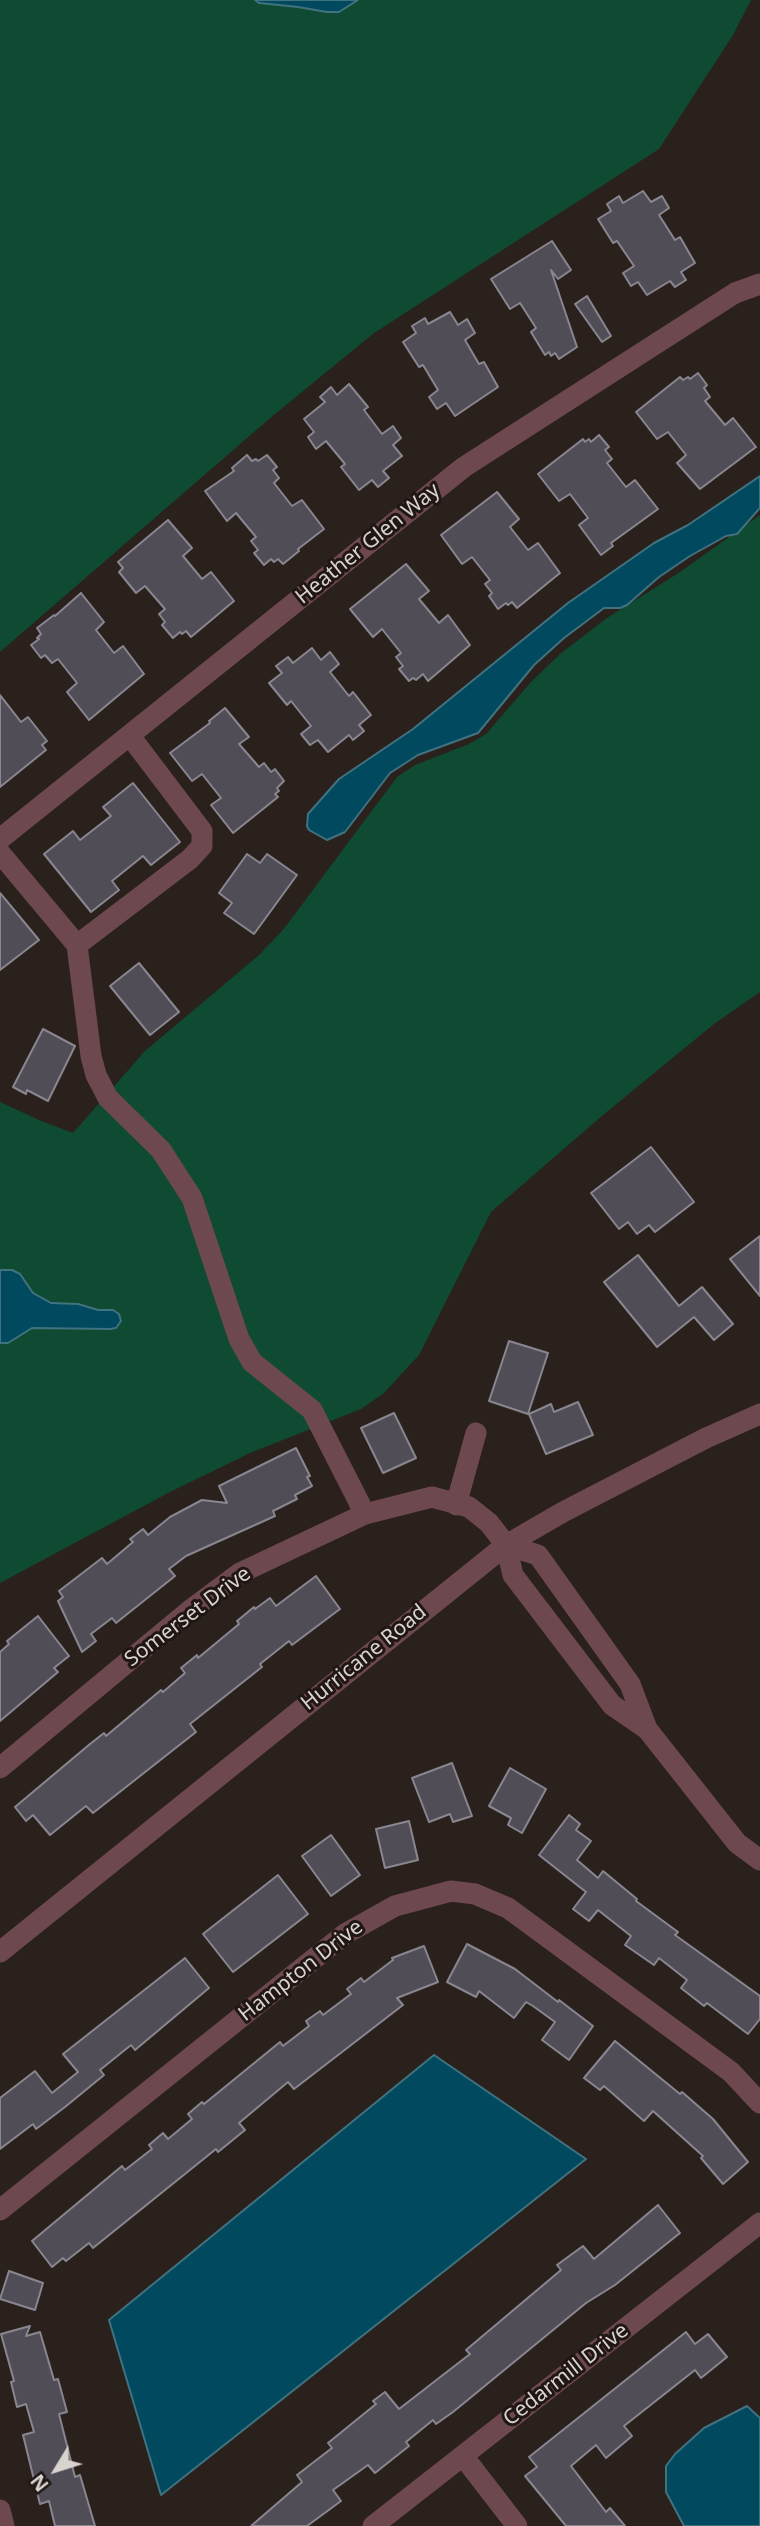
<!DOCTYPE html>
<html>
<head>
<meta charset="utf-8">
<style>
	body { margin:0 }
	#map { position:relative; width:760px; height:2526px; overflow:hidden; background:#2a211d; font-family:"Noto Sans",sans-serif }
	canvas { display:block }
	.north { position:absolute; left:21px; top:2435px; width:70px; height:70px; -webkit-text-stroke:5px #201714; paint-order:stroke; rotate:232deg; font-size:19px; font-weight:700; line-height:28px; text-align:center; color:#d9d3d0 }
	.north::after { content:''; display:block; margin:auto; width:24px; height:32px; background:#d9d3d0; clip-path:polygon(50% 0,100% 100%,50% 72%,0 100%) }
</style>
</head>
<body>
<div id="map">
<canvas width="760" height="2526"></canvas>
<div class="north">N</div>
</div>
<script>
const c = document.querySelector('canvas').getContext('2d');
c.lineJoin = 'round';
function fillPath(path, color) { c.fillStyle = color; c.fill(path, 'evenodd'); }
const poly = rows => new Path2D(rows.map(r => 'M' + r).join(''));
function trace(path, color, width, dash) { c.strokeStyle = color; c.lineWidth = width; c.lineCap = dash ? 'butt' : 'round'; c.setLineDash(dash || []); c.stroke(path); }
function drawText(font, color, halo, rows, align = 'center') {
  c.font = font + ' "Noto Sans",sans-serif'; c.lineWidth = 6; c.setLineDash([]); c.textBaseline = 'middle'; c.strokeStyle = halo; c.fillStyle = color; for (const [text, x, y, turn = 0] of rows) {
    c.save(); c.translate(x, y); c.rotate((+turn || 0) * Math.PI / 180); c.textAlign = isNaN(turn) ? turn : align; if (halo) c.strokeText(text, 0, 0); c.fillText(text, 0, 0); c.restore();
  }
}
fillPath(poly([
	[0,0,751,0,733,35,659,149,374,333,269,419,0,652],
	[760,515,760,992,714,1024,603,1115,491,1212,419,1355,384,1393,361,1409,250,1453,170,1492,0,1583,0,1102,39,1120,73,1133,145,1051,258,956,283,930,397,777,415,765,469,744,486,734,531,682,560,654,607,618,680,572]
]), '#0f4a32');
const water = poly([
	[255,0,358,0,339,12,327,12,298,7,259,3,255,0],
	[760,476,760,508,737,534,726,536,690,556,659,577,627,605,620,608,604,608,564,638,534,665,478,733,418,755,390,773,345,832,327,840,309,830,307,826,308,814,339,779,413,729,568,603,654,543,688,525,760,476],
	[0,1270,12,1270,20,1274,33,1293,51,1303,78,1304,98,1310,113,1310,119,1314,121,1321,116,1328,110,1329,32,1328,8,1343,0,1343,0,1270],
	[434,2055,586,2159,161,2495,109,2320,434,2055],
	[747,2406,760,2418,760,2526,684,2526,666,2492,666,2466,675,2454,704,2428,747,2406]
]);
fillPath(water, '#00495e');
trace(water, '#417280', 2);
const building = poly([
	[643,191,651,202,662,196,669,208,659,215,675,240,680,237,695,263,681,272,686,280,675,287,670,281,647,295,638,282,631,286,623,273,634,266,617,241,613,243,598,219,611,211,607,204,619,196,623,203,643,191],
	[552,241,571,270,558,279,551,270,577,347,559,359,555,353,551,356,549,352,545,355,531,332,536,328,520,303,510,309,491,279,552,241],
	[587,296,611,336,602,342,575,304,587,296],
	[450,312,458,325,467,319,475,333,465,340,479,364,484,362,498,387,455,416,446,403,437,409,429,397,438,390,423,365,419,367,403,342,416,333,412,326,425,318,428,324,450,312],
	[698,373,707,385,704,388,710,397,705,401,725,425,733,418,756,447,700,489,677,463,686,455,668,432,657,439,636,412,680,377,683,380,688,377,690,379,698,373],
	[349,384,368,407,364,410,382,434,393,426,401,438,393,445,402,456,383,471,389,478,378,487,372,480,359,490,341,467,345,464,326,441,316,449,308,437,314,432,304,419,325,402,320,397,331,387,337,395,349,384],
	[599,435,609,447,605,450,612,459,607,463,626,487,635,480,658,509,611,543,613,546,601,555,579,525,588,518,570,494,559,501,538,474,583,439,585,442,589,439,591,442,599,435],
	[247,455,252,461,256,459,258,461,267,455,277,467,273,470,279,478,274,483,292,506,302,500,324,529,298,549,299,551,283,564,278,559,274,562,271,559,264,565,254,553,258,550,251,541,256,537,236,513,227,521,205,491,234,471,232,468,247,455],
	[497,492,519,519,510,527,528,550,538,543,560,573,517,608,512,602,508,605,506,603,498,609,489,596,492,593,485,584,490,580,472,557,462,564,441,535,497,492],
	[168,520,192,548,183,556,202,579,211,572,234,601,191,637,186,631,182,634,180,632,173,638,162,625,165,622,159,614,165,609,145,586,136,593,119,572,123,568,118,562,168,520],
	[406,564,429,591,419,599,439,623,448,615,470,645,428,681,423,674,416,680,413,678,409,681,399,669,403,666,396,657,401,653,382,629,373,637,350,609,406,564],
	[81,593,104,622,96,630,114,653,123,646,144,674,89,720,67,692,77,683,58,659,52,663,45,655,41,658,31,645,39,639,37,638,41,634,37,628,54,615,55,616,81,593],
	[312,648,321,660,330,652,339,664,330,672,349,696,353,692,371,715,359,725,364,731,353,740,349,735,328,752,318,740,310,745,301,734,311,726,291,701,287,705,269,683,282,673,276,666,288,657,293,663,312,648],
	[0,695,21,722,28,717,47,741,42,745,46,750,0,787,0,695],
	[225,708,249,737,239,744,259,767,264,763,271,772,275,769,284,781,277,788,279,791,275,794,278,797,233,833,211,805,221,798,202,774,192,781,170,753,210,723,209,721,225,708],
	[133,783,180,842,151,865,143,856,112,881,119,890,91,912,44,854,73,831,80,840,111,816,103,807,133,783],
	[247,854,260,863,267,854,297,875,254,934,224,913,232,903,219,893,247,854],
	[0,893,39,940,0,970,0,893],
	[139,963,179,1012,150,1035,110,986,139,963],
	[43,1029,75,1046,48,1101,27,1090,26,1094,13,1087,43,1029],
	[651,1147,694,1202,655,1232,649,1225,637,1234,628,1222,619,1229,591,1193,651,1147],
	[760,1236,760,1296,730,1259,760,1236],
	[638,1255,679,1306,702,1287,733,1324,714,1340,694,1317,657,1347,604,1282,638,1255],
	[509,1341,548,1353,528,1414,489,1401,509,1341],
	[578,1402,593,1435,546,1454,529,1414,551,1404,554,1412,578,1402],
	[394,1413,416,1458,383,1473,361,1428,394,1413],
	[296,1448,310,1476,307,1477,312,1486,295,1495,297,1499,273,1511,275,1516,186,1556,169,1569,175,1576,116,1623,112,1618,91,1634,96,1641,82,1652,58,1601,63,1597,59,1591,102,1558,107,1564,133,1542,130,1539,143,1529,148,1535,170,1517,202,1500,227,1503,219,1486,296,1448],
	[316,1576,340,1609,292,1645,289,1641,260,1664,262,1667,190,1724,196,1732,93,1813,86,1806,50,1835,33,1815,26,1821,15,1807,90,1744,104,1733,106,1736,161,1690,163,1692,185,1673,181,1668,197,1655,198,1658,239,1624,237,1621,254,1607,255,1609,270,1598,276,1606,316,1576],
	[38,1616,69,1656,54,1668,58,1672,0,1721,0,1652,9,1644,7,1641,38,1616],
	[452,1763,472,1816,453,1822,450,1814,429,1822,412,1778,452,1763],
	[510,1768,546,1789,522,1833,508,1825,511,1818,489,1806,510,1768],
	[569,1815,580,1824,576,1830,591,1841,577,1860,598,1878,603,1871,637,1899,636,1901,678,1932,675,1935,760,1996,760,2019,748,2034,707,2003,704,2006,681,1988,687,1980,659,1958,654,1965,625,1945,631,1936,598,1910,589,1921,573,1909,586,1892,539,1855,569,1815],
	[409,1821,418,1860,385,1868,376,1829,409,1821],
	[331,1835,360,1875,331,1896,302,1856,331,1835],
	[278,1875,308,1914,233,1972,203,1934,278,1875],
	[467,1944,515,1969,558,2002,559,2000,593,2026,569,2060,542,2040,555,2022,533,2006,526,2002,514,2018,479,1991,476,1997,447,1982,467,1944],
	[424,1946,438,1982,397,1998,403,2005,294,2089,288,2082,239,2123,245,2130,218,2152,216,2149,93,2248,89,2243,66,2261,63,2258,52,2267,32,2241,122,2166,125,2170,152,2149,149,2145,163,2133,168,2139,192,2119,188,2114,202,2102,204,2104,280,2042,283,2046,309,2026,306,2021,320,2011,323,2015,351,1994,347,1989,361,1978,364,1982,393,1960,392,1958,424,1946],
	[185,1958,209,1988,135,2050,131,2045,100,2070,104,2075,65,2107,36,2129,33,2124,0,2149,0,2098,35,2071,52,2093,78,2072,63,2054,185,1958],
	[615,2041,680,2094,682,2092,713,2119,748,2162,723,2184,701,2158,703,2156,653,2111,644,2121,604,2086,600,2090,584,2078,615,2041],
	[658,2205,680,2233,615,2285,586,2303,453,2412,436,2424,433,2420,406,2442,409,2446,375,2473,368,2465,333,2490,341,2501,307,2526,251,2526,302,2482,297,2475,332,2448,328,2443,376,2404,373,2401,385,2392,399,2409,470,2354,466,2350,561,2270,557,2265,583,2246,594,2259,658,2205],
	[9,2271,43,2283,35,2310,0,2299,9,2271],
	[30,2326,26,2336,40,2332,54,2380,58,2379,67,2412,59,2414,75,2477,80,2475,95,2526,55,2526,49,2501,40,2504,23,2435,34,2432,26,2404,17,2407,11,2382,14,2381,1,2334,30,2326],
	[686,2332,695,2344,708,2334,727,2357,701,2378,695,2370,624,2426,632,2436,606,2458,596,2445,571,2466,606,2512,610,2508,625,2526,566,2526,525,2476,537,2467,529,2457,686,2332]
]);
fillPath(building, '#504d57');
trace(building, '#898690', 2);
trace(poly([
	[0,839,464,467,735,293,760,284],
	[0,853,77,945,91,1056,96,1075,108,1098,161,1150,192,1198,239,1339,252,1362,312,1410,365,1514],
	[77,945,190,859,202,846,202,831,130,736],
	[456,1505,476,1433],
	[506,1545,538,1555,630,1684,647,1729],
	[0,1768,189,1611,240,1573,365,1514,432,1497,469,1507,489,1523,506,1545,513,1575,612,1705,647,1729,737,1843,760,1860],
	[0,1952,506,1545,563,1512,706,1438,760,1414],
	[0,2210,345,1934,395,1906,451,1891,475,1894,508,1908,731,2072,760,2103],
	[463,2456,517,2526],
	[0,2510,4,2526],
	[373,2526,760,2223]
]), '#6e484f', 21);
drawText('21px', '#d9d3d0', '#201714', [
	["Heather Glen Way",368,544,-39],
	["Somerset Drive",188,1617,-37],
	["Hurricane Road",364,1658,-39],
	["Hampton Drive",301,1971,-38],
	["Cedarmill Drive",566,2375,-38]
]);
</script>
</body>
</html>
